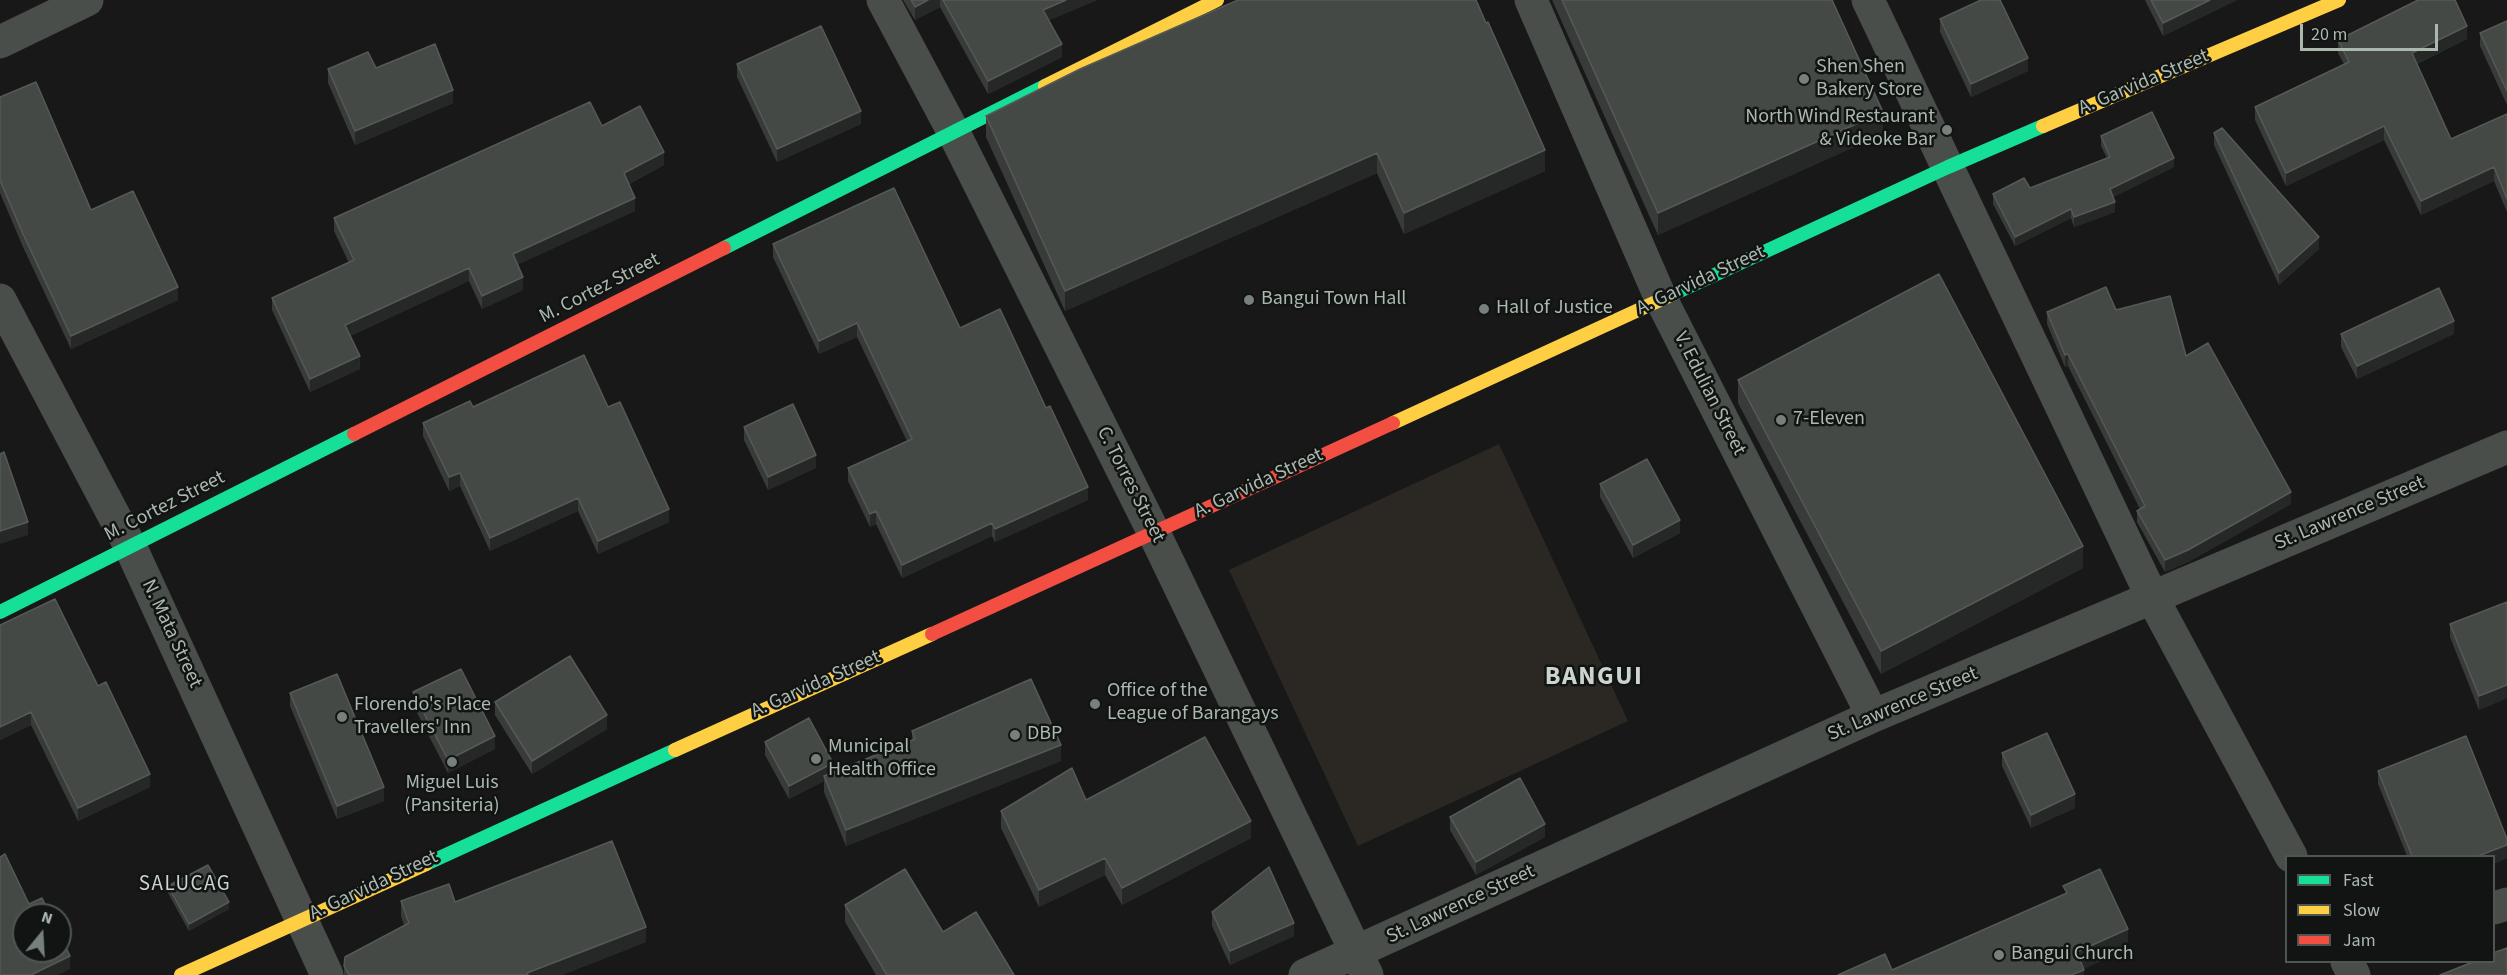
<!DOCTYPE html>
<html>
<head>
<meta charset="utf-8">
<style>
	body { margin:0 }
	#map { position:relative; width:2507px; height:975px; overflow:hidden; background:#181818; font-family:"Source Sans 3",sans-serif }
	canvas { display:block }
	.legend { position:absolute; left:2285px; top:855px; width:210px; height:108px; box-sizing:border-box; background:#121413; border:2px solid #4f5651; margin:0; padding:8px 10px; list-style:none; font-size:18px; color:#aab8ae }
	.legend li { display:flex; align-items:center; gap:12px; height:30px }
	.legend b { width:30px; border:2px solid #4f5651 }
	.north { position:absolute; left:12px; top:903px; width:60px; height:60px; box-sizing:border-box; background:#121413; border:2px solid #4f5651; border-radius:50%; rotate:18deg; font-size:16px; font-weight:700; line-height:24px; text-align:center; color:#aab8ae }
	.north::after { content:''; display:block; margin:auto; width:21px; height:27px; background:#77807a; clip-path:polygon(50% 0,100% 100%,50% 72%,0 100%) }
	.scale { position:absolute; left:2300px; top:24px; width:138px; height:27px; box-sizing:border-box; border:3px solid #aab8ae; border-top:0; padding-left:8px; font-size:18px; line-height:21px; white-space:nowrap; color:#aab8ae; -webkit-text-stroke:4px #121413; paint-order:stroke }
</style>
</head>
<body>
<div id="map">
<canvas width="2507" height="975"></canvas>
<ul class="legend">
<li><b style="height:8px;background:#16e098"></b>Fast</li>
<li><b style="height:8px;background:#ffcf43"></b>Slow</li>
<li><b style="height:8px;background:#f24e42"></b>Jam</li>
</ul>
<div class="north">N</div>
<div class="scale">20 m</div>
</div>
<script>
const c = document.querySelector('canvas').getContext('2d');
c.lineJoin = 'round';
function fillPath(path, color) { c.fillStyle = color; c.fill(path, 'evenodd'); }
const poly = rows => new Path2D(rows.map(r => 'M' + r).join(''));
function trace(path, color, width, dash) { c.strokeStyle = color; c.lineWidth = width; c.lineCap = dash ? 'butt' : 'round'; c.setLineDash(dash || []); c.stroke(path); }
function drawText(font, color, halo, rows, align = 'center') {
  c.font = font + ' "Source Sans 3",sans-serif'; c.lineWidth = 5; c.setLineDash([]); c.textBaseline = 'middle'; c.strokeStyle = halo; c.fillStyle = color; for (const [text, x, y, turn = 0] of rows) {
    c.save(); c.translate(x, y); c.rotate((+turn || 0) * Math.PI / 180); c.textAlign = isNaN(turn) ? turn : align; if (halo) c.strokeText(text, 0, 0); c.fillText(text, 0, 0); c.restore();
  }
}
fillPath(poly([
	[1499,444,1628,721,1358,846,1229,570]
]), '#2b2823');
trace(poly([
	[883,0,954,133,1154,533,1367,975],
	[1531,0,1661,299,1873,716],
	[1868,0,2153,599,2291,856],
	[0,42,87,0],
	[0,300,130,546,327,975],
	[2494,908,2507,904],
	[2347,962,2354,975],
	[1305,975,1873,716,2507,447]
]), '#4a4e4b', 33);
trace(poly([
	[724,248,1045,86],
	[1671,295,1948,167,2043,126],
	[0,612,354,434],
	[426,864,675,750]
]), '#16e098', 14);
trace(poly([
	[1045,86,1217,0],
	[2043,126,2339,0],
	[1393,423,1671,295],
	[675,750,932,634],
	[181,975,426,864]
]), '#ffcf43', 14);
trace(poly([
	[354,434,724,248],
	[932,634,1393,423]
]), '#f24e42', 14);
fillPath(poly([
	[903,0,1097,0,1049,20,1062,57,988,94,940,7,915,20],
	[1552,0,1832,0,1883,134,1658,235],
	[2145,0,2237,0,2163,36],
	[1940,19,2028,71,1971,97,1940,32],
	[2507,21,2507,105,2480,46,2480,33],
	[2467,39,2417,64,2451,139,2507,114,2507,212,2494,181,2421,215,2384,140,2286,186,2255,120,2255,107,2344,64,2338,53,2338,40],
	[737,64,861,124,777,162,737,77],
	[376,68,453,103,355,145,328,83,328,69],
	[1080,69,1545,171,1404,234,1377,173,1065,311,986,137,986,116],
	[0,97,91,210,178,300,71,349,23,247,0,193],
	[602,126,664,165,629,184,635,211,518,264,523,290,482,309,469,281,350,336,360,369,310,392,272,310,272,298,349,263,334,231,334,218],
	[2214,133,2319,249,2279,285,2214,145],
	[2101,136,2174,167,2113,197,2115,212,2074,227,2071,218,2015,246,1993,204,1993,194,2030,188,2107,158,2101,146],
	[773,244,960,328,1088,500,995,542,992,536,902,578,876,524,870,527,848,481,848,468,907,441,857,337,819,354,773,257],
	[2116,310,2186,356,2291,504,2188,562,2165,572,2137,522,2137,511,2140,509,2068,366,2065,367,2047,324,2047,312],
	[2341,334,2454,334,2357,379,2341,347],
	[1738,380,2083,568,1881,674,1738,403],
	[473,407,608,407,669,522,598,554,578,511,490,551,460,486,449,491,423,436,423,423],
	[744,427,816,468,768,490,744,440],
	[1600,484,1680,533,1633,558,1600,497],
	[2507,602,2507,698,2479,710,2450,637,2450,624],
	[0,625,98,686,150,787,78,821,31,725,0,740],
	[413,692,495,749,448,773,413,705],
	[290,693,384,801,337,819,290,706],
	[495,702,607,729,532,774,495,715],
	[912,731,1061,761,846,846,824,792,824,781,789,799,765,755,765,742,833,772,912,740],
	[2002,753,2075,808,2031,828,2002,766],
	[2378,771,2507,839,2507,858,2493,864,2493,856,2407,856,2378,784],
	[1086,800,1251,838,1122,905,1105,875,1039,907,1001,828,1001,811],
	[1450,817,1545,837,1476,875,1450,830],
	[168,886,229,909,189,931,168,893],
	[401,901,455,902,646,942,562,975,344,975,344,966,404,925,401,916],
	[845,905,943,932,1014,975,876,975,845,922],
	[1212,912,1294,936,1230,965,1212,926]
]), '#393b3a');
fillPath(poly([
	[928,0,940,0,940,7,915,20,915,7],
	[1066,0,1097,0,1043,23,1043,10],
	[2210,0,2237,0,2163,36,2163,23],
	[2467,26,2467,39,2412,66,2412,53],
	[1062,44,1062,57,988,94,988,81],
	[2028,58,2028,71,1971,97,1971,84],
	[453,90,453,103,355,145,355,131],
	[861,111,861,124,777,162,777,149],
	[1883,112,1883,134,1658,235,1658,213],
	[2384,126,2384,140,2286,186,2286,173],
	[1545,150,1545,171,1404,234,1404,213],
	[664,152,664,165,624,186,624,173],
	[1377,153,1377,173,1065,311,1065,291],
	[2174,158,2174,167,2110,199,2110,189],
	[2494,167,2494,181,2421,215,2421,201],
	[635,198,635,211,513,267,513,254],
	[2115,202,2115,212,2074,227,2074,217],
	[2071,209,2071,218,2015,246,2015,237],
	[2319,237,2319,249,2279,285,2279,273],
	[469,268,469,281,345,338,345,325],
	[523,277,523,290,482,309,482,296],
	[178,287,178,300,71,349,71,336],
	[2454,321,2454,334,2357,379,2357,366],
	[857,323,857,337,819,354,819,341],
	[2068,354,2068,366,2065,367,2065,355],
	[360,356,360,369,310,392,310,379],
	[816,455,816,468,768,490,768,477],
	[460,473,460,486,449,491,449,477],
	[1088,487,1088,500,995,542,995,529],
	[2291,492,2291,504,2188,562,2165,572,2165,560],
	[578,498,578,511,490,551,490,538],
	[669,509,669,522,598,554,598,541],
	[876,511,876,524,870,527,870,514],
	[1680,520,1680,533,1633,558,1633,545],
	[28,522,28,535,0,544,0,531],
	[992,523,992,536,902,578,902,565],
	[2083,546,2083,568,1881,674,1881,651],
	[2507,685,2507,698,2479,710,2479,696],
	[31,712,31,725,0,740,0,727],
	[607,715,607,729,532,774,532,761],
	[495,736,495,749,448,773,448,760],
	[1061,745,1061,761,846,846,846,830],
	[833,763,833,776,824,776,824,781,789,799,789,786],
	[150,774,150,787,78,821,78,808],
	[384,787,384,801,337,819,337,806],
	[2075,794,2075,808,2031,828,2031,815],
	[1251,821,1251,838,1122,905,1122,888],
	[1545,824,1545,837,1476,875,1476,862],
	[2507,845,2507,858,2493,864,2493,856,2478,856],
	[1105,858,1105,875,1039,907,1039,890],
	[229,902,229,909,189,931,189,924],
	[1294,923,1294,936,1230,965,1230,951],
	[646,927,646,942,562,975,527,975,527,973],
	[2128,929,2128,949,2077,972,2077,952],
	[70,956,70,969,58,975,31,975],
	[2084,970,2084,975,2071,975]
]), '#262827');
const building = poly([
	[911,0,928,0,915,7,911,0],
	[943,0,1066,0,1043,10,1062,44,988,81,943,0],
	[1238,0,1476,0,1486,23,1488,22,1545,150,1404,213,1377,153,1065,291,986,116,1080,69,1238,0],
	[1562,0,1832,0,1883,112,1658,213,1562,0],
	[1981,0,2000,0,2028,58,1971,84,1940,19,1981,0],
	[2151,0,2210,0,2163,23,2151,0],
	[2418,0,2455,0,2467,26,2412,53,2451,139,2507,114,2507,199,2494,167,2421,201,2384,126,2286,173,2255,107,2349,62,2338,40,2418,0],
	[2507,21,2507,91,2480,33,2507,21],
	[821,26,861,111,777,149,737,64,821,26],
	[435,44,453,90,355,131,328,69,368,52,376,68,435,44],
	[36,82,91,210,133,191,178,287,71,336,23,234,0,180,0,97,36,82],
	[590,102,602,126,640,106,664,152,624,173,635,198,513,254,523,277,482,296,469,268,345,325,360,356,310,379,272,298,354,260,334,218,590,102],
	[2152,112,2174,158,2110,189,2115,202,2074,217,2071,209,2015,237,1993,194,2024,178,2030,188,2110,157,2101,136,2152,112],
	[2222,128,2319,237,2279,273,2214,133,2222,128],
	[894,188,960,328,1000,309,1046,408,1050,406,1088,487,995,529,992,523,902,565,876,511,870,514,848,468,912,439,857,323,819,341,773,244,894,188],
	[1939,274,2083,546,1881,651,1738,380,1939,274],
	[2106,287,2116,310,2170,296,2186,356,2208,343,2291,492,2188,550,2165,560,2137,511,2145,506,2068,354,2065,355,2047,312,2106,287],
	[2439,288,2454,321,2357,366,2341,334,2439,288],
	[584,355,608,407,620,402,669,509,598,541,578,498,490,538,460,473,449,477,423,423,470,401,473,407,584,355],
	[793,404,816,455,768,477,744,427,793,404],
	[4,452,28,522,0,531,0,454,4,452],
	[1647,459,1680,520,1633,545,1600,484,1647,459],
	[55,599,98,686,106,682,150,774,78,808,31,712,0,727,0,625,55,599],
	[2507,602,2507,685,2479,696,2450,624,2507,602],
	[570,656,607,715,532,761,495,702,570,656],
	[461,669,495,736,448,760,413,692,461,669],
	[337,674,384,787,337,806,290,693,337,674],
	[1031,679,1061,745,846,830,824,776,915,739,912,731,1031,679],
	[809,718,833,763,789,786,765,742,809,718],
	[2047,733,2075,794,2031,815,2002,753,2047,733],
	[2466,736,2507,839,2507,845,2478,856,2412,856,2378,771,2466,736],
	[1205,737,1251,821,1122,888,1105,858,1039,890,1001,811,1072,768,1086,800,1205,737],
	[1520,778,1545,824,1476,862,1450,817,1520,778],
	[612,841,646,927,527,973,528,975,349,975,344,966,345,957,409,923,401,901,449,884,455,902,612,841],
	[5,854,29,904,42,898,50,915,24,915,24,951,60,951,60,935,70,956,31,975,0,975,0,857,5,854],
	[208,865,229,902,189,924,168,886,208,865],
	[1269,867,1294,923,1230,951,1212,912,1269,867],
	[905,869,943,932,976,912,1014,975,887,975,845,905,905,869],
	[2100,869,2128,929,2077,952,2084,970,2071,975,1838,975,1885,954,1892,970,2067,893,2063,886,2100,869],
	[2507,948,2507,975,2440,975,2473,962,2493,962,2493,953,2507,948]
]);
fillPath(building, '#454946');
trace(building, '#555a56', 1.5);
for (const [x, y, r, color] of [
	[1804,79,6,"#77807a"],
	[1947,130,6,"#77807a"],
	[1249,300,6,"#77807a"],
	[1484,309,6,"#77807a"],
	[1781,420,6,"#77807a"],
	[1095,704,6,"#77807a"],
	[342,717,6,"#77807a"],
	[1015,735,6,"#77807a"],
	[816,759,6,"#77807a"],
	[452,762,6,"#77807a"],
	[1999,955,6,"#77807a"]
]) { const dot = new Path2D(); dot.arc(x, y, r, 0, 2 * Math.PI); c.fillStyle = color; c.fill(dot); trace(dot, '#121413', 2); }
drawText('20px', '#aab8ae', '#121413', [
	["Shen Shen",1816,68],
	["Bakery Store",1816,91],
	["North Wind Restaurant",1935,118,"right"],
	["& Videoke Bar",1935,141,"right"],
	["Bangui Town Hall",1261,300],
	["Hall of Justice",1496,309],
	["7-Eleven",1793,420],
	["Office of the",1107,692],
	["League of Barangays",1107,715],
	["Florendo's Place",354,706],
	["Travellers' Inn",354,729],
	["DBP",1027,735],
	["Municipal",828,748],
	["Health Office",828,771],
	["Miguel Luis",452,784,"center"],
	["(Pansiteria)",452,807,"center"],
	["Bangui Church",2011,955]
], 'left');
drawText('20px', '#aab8ae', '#121413', [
	["A. Garvida Street",2144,83,-23],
	["A. Garvida Street",1701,281,-25],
	["M. Cortez Street",600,289,-27],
	["V. Edulian Street",1709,394,63],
	["A. Garvida Street",1259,484,-25],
	["C. Torres Street",1130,485,63],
	["M. Cortez Street",165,507,-27],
	["St. Lawrence Street",2350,514,-23],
	["N. Mata Street",171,634,65],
	["A. Garvida Street",816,685,-24],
	["St. Lawrence Street",1903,705,-23],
	["A. Garvida Street",374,886,-25],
	["St. Lawrence Street",1461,905,-25]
]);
c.letterSpacing = '1.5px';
drawText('21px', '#cbd4ce', '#121413', [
	["SALUCAG",185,885]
]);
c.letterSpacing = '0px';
c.letterSpacing = '1.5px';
drawText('bold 26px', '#cbd4ce', '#121413', [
	["BANGUI",1594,678]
]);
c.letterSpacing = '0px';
</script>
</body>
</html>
